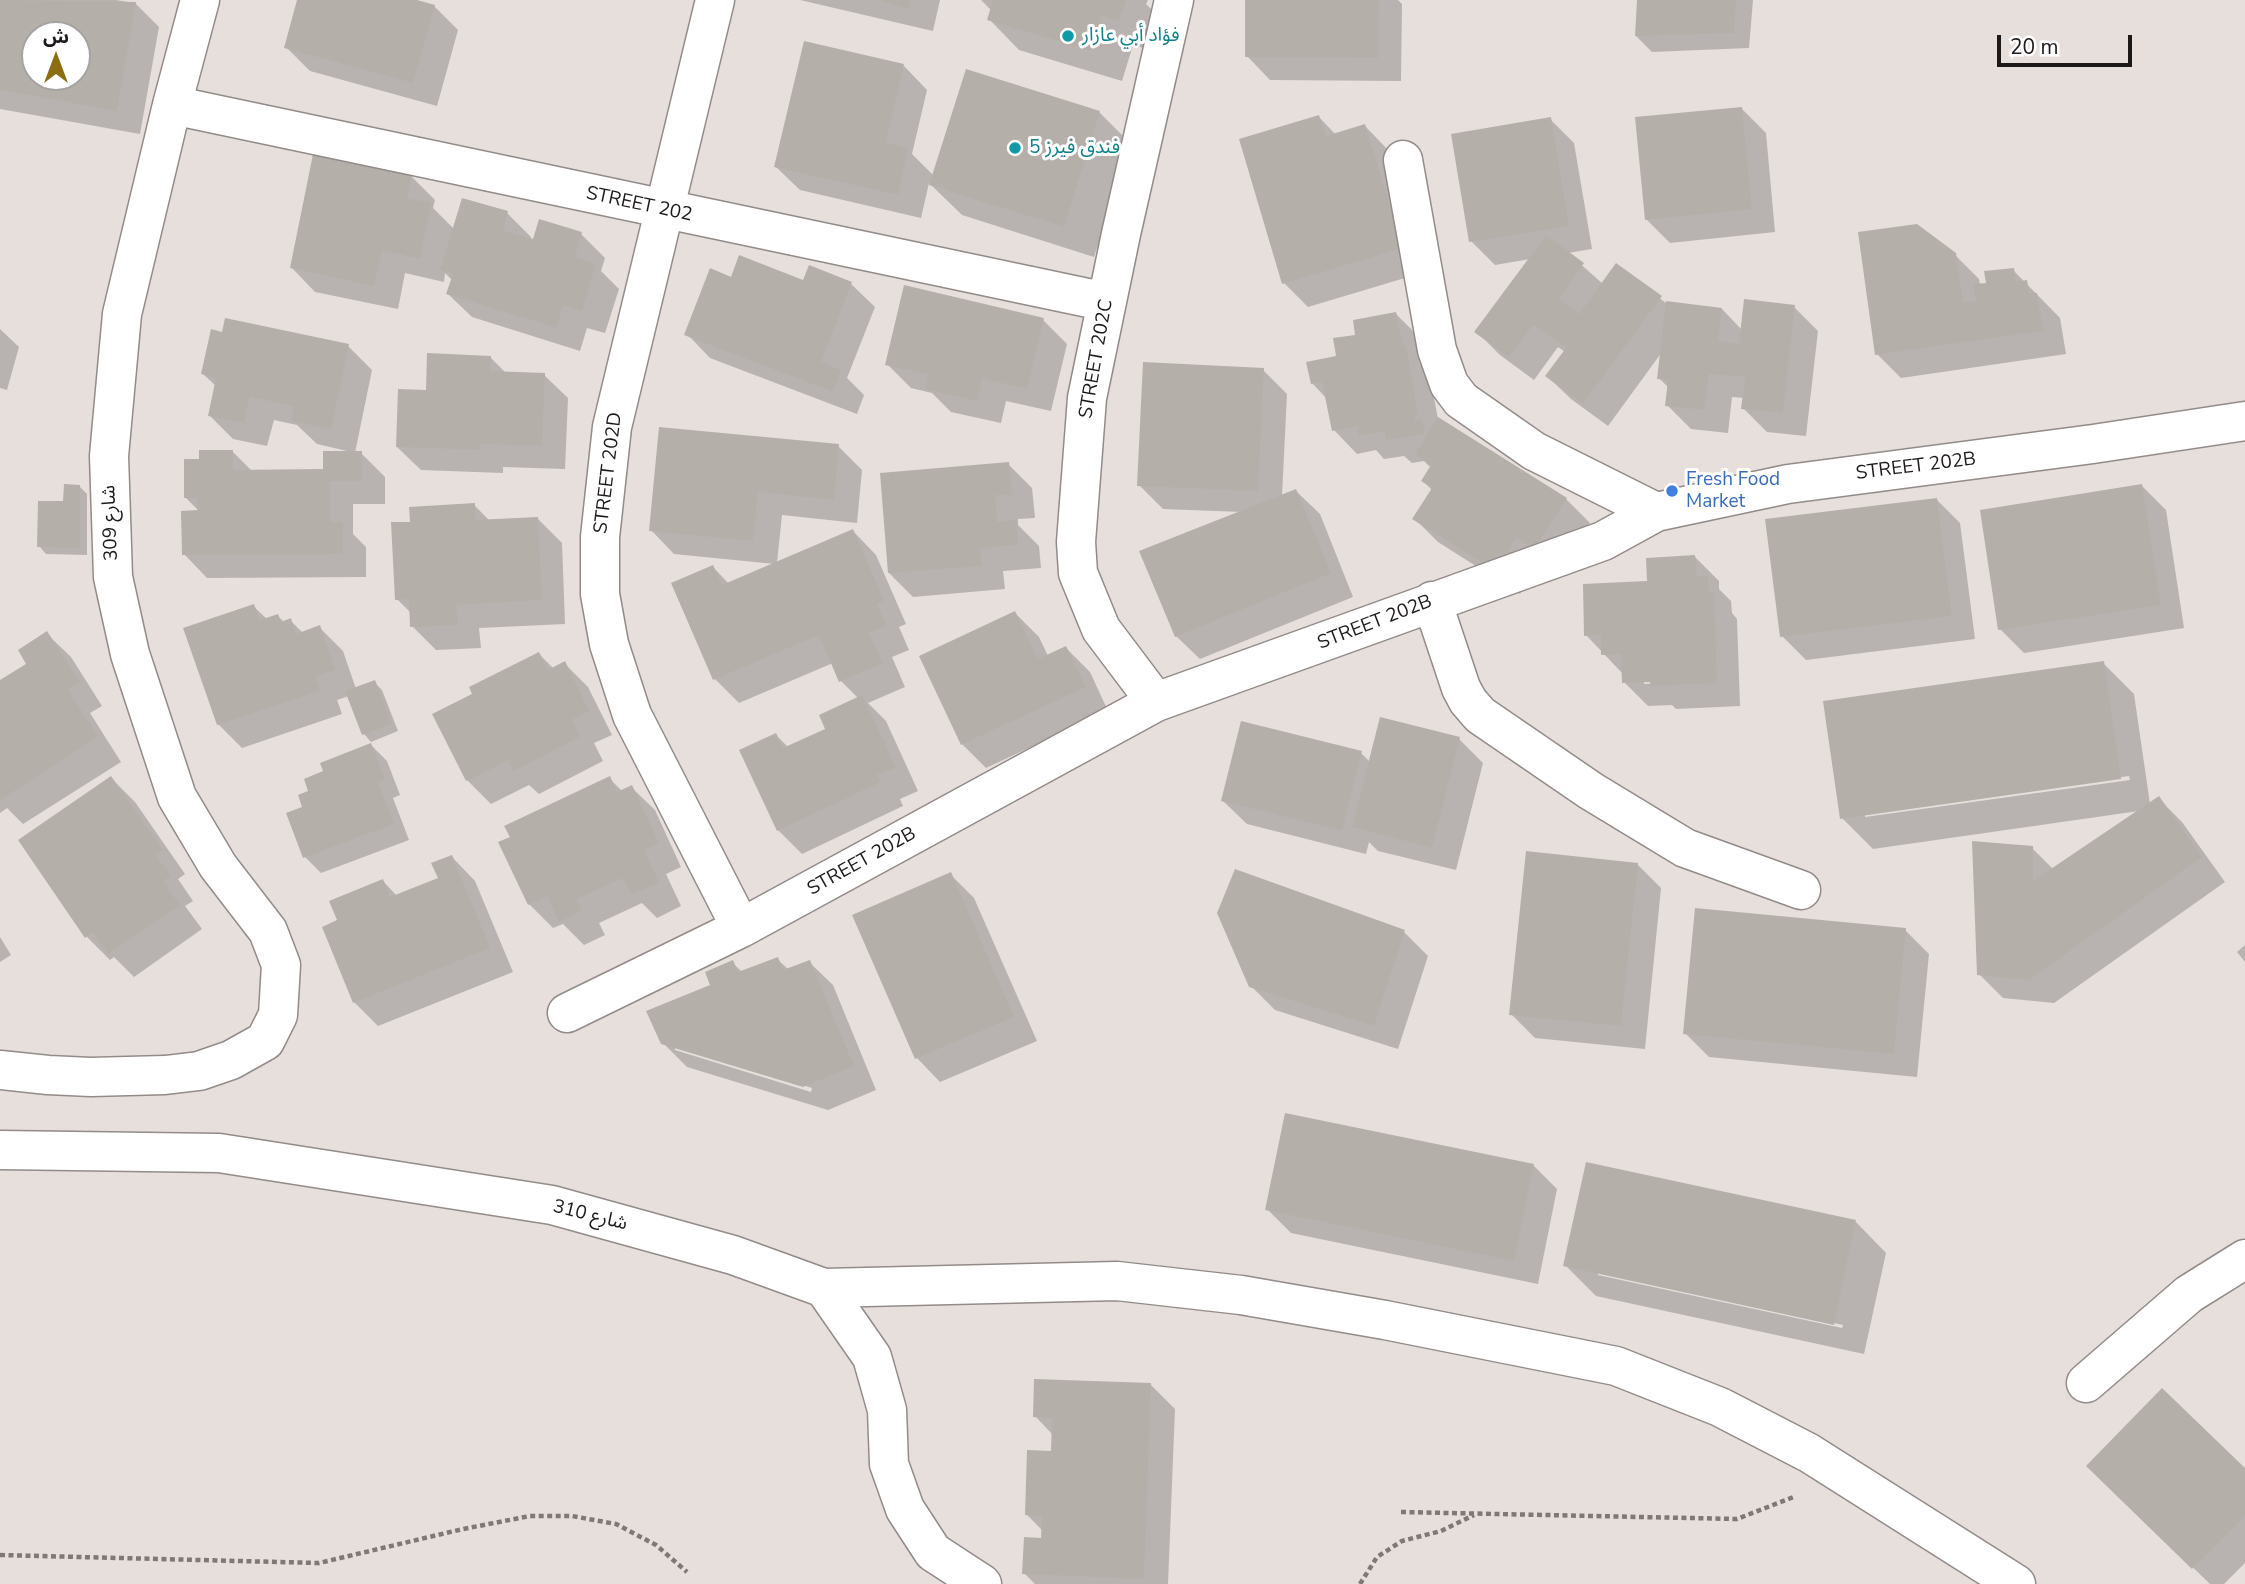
<!DOCTYPE html>
<html>
<head>
<meta charset="utf-8">
<style>
	body { margin:0 }
	#map { position:relative; width:2245px; height:1584px; overflow:hidden; background:#e7dfdc; font-family:"Nunito Sans","Noto Sans Arabic",sans-serif }
	canvas { display:block }
	.north { position:absolute; left:21px; top:21px; width:70px; height:70px; box-sizing:border-box; background:#fff; border:2px solid #a4a3a3; border-radius:50%; rotate:0deg; font-size:19px; font-weight:700; line-height:28px; text-align:center; color:#1c1918 }
	.north::after { content:''; display:block; margin:auto; width:24px; height:32px; background:#8b6e10; clip-path:polygon(50% 0,100% 100%,50% 72%,0 100%) }
	.scale { position:absolute; left:1997px; top:35px; width:135px; height:32px; box-sizing:border-box; border:4px solid #1c1918; border-top:0; padding-left:9px; font-size:21px; line-height:24px; white-space:nowrap; color:#1c1918; -webkit-text-stroke:5px #fff; paint-order:stroke }
</style>
</head>
<body>
<div id="map">
<canvas width="2245" height="1584"></canvas>
<div class="north">ش</div>
<div class="scale">20 m</div>
</div>
<script>
const c = document.querySelector('canvas').getContext('2d');
c.lineJoin = 'round';
function fillPath(path, color) { c.fillStyle = color; c.fill(path, 'evenodd'); }
const poly = rows => new Path2D(rows.map(r => 'M' + r).join(''));
function trace(path, color, width, dash) { c.strokeStyle = color; c.lineWidth = width; c.lineCap = dash ? 'butt' : 'round'; c.setLineDash(dash || []); c.stroke(path); }
function drawText(font, color, halo, rows, align = 'center') {
  c.font = font + ' "Nunito Sans","Noto Sans Arabic",sans-serif'; c.lineWidth = 6; c.setLineDash([]); c.textBaseline = 'middle'; c.strokeStyle = halo; c.fillStyle = color; for (const [text, x, y, turn = 0] of rows) {
    c.save(); c.translate(x, y); c.rotate((+turn || 0) * Math.PI / 180); c.textAlign = isNaN(turn) ? turn : align; if (halo) c.strokeText(text, 0, 0); c.fillText(text, 0, 0); c.restore();
  }
}
fillPath(poly([
	[0,0,116,0,135,3,159,27,140,134,0,109],
	[35,35,77,35,77,77,35,77],
	[299,0,411,0,434,6,458,30,437,106,310,71,286,47],
	[800,0,940,0,933,31],
	[981,0,1148,0,1146,4,1160,18,1150,50,1133,45,1122,81,1019,50,989,19,991,10],
	[1247,0,1398,0,1402,4,1401,81,1270,80,1247,56],
	[1638,0,1753,0,1749,48,1652,52,1636,36],
	[904,66,927,90,912,154,934,176,1099,112,1130,143,1094,257,962,215,929,183,921,218,800,190,776,167],
	[1742,109,1766,133,1775,232,1670,243,1646,219],
	[1319,117,1336,135,1365,126,1388,150,1425,272,1308,307,1284,283],
	[1550,119,1574,143,1592,249,1568,253,1603,284,1617,266,1666,303,1722,309,1742,330,1794,307,1818,331,1806,436,1767,432,1743,408,1744,398,1732,397,1728,433,1691,429,1667,405,1669,388,1659,378,1662,352,1608,426,1571,399,1547,376,1565,352,1558,347,1534,380,1500,355,1476,331,1530,259,1495,265,1471,241],
	[411,176,435,200,433,208,454,229,507,213,531,237,530,240,581,234,605,258,601,271,619,289,605,333,587,328,580,351,472,317,448,294,452,280,445,273,444,282,405,273,398,309,315,292,292,268],
	[1955,255,1979,279,1980,285,1987,284,2013,270,2060,318,2066,354,1901,378,1877,354],
	[810,268,851,284,875,307,847,378,864,395,857,414,710,358,687,334,732,279,804,282],
	[1396,314,1420,338,1429,371,1438,419,1566,499,1590,523,1559,571,1540,560,1520,594,1438,542,1414,518,1432,490,1423,481,1431,468,1424,461,1412,463,1404,456,1384,459,1376,450,1357,454,1334,430,1327,399,1312,383,1357,336],
	[1043,320,1067,344,1051,411,1006,401,1001,423,951,412,932,393,911,388,887,364],
	[0,329,19,347,7,390,0,388],
	[348,346,372,370,355,453,361,453,385,477,385,504,353,504,353,534,366,547,366,577,207,578,184,554,200,512,186,498,201,460,232,451,252,471,325,471,347,451,317,444,297,425,274,420,267,446,233,439,209,415,216,386,203,374],
	[490,357,506,373,544,375,568,398,565,469,503,467,503,473,421,470,397,447,427,392],
	[1263,370,1287,394,1282,496,1296,491,1320,514,1353,597,1200,659,1176,636,1242,512,1163,509,1139,485],
	[838,446,862,470,857,523,782,515,777,563,853,531,876,555,906,624,899,627,909,650,892,657,905,687,868,703,886,721,918,791,900,799,903,806,802,854,778,830,776,735,789,748,827,730,859,699,841,681,833,663,739,703,715,679,713,567,729,584,775,564,674,554,651,530],
	[1008,464,1032,488,1035,518,1018,519,1018,525,1039,546,1041,568,1003,571,1005,589,913,597,889,573],
	[2142,486,2166,510,2184,628,2024,653,2000,629],
	[80,487,87,494,87,555,46,554,39,546],
	[1936,499,1960,523,1975,639,1806,660,1782,636],
	[474,505,490,521,538,519,562,543,565,624,479,628,481,648,436,650,412,626,411,613,397,599,412,523],
	[1695,557,1719,581,1719,589,1731,601,1732,613,1737,619,1740,706,1676,709,1672,705,1648,706,1624,682,1623,674,1586,635,1649,583],
	[1644,680,1659,683,1644,684],
	[253,606,267,619,278,616,284,622,290,620,303,633,319,627,343,651,356,689,374,682,382,690,398,731,371,742,364,734,349,696,337,700,342,714,242,748,218,724],
	[1015,613,1039,637,1048,656,1066,648,1090,672,1108,711,986,768,962,744,921,657],
	[47,634,71,657,102,706,90,713,121,762,23,824,7,808,0,813,0,682,29,664],
	[539,654,554,669,564,663,588,687,612,735,594,743,603,761,539,794,529,785,491,804,467,780,474,694],
	[2103,663,2134,694,2150,804,2158,798,2182,822,2225,882,2054,1003,2003,998,1979,974,2032,848,2053,869,2139,811,1873,849,1842,818],
	[2129,776,2130,780,1865,817,1865,814],
	[1459,739,1483,763,1456,870,1378,851,1369,842,1366,854,1247,824,1223,801,1361,753,1370,762],
	[371,745,387,761,400,795,393,798,409,840,321,873,305,857,304,808,311,792,325,772],
	[111,778,135,802,185,874,178,879,193,901,185,906,202,929,134,977,114,957,110,960,87,937],
	[609,778,622,791,631,787,655,810,681,867,666,874,681,906,657,918,642,903,599,923,605,935,584,945,563,924,553,928,529,904,501,843],
	[452,857,475,881,513,972,378,1026,354,1002,340,921,383,881,397,896,440,879],
	[1637,864,1661,888,1645,1049,1535,1038,1511,1014],
	[950,874,974,898,1037,1041,940,1082,917,1058,854,916],
	[1905,930,1929,954,1917,1077,1709,1057,1685,1033],
	[1404,932,1428,956,1398,1049,1275,1010,1251,986],
	[0,937,11,955,0,962],
	[2245,945,2245,962,2237,952],
	[777,959,789,970,809,962,833,985,876,1090,828,1110,687,1067,663,1043,732,962,742,972],
	[675,1046,812,1088,811,1092,675,1050],
	[1533,1165,1557,1189,1538,1284,1291,1233,1267,1209],
	[1856,1222,1886,1253,1864,1354,1596,1296,1565,1265],
	[1598,1272,1843,1325,1842,1328,1598,1275],
	[1151,1385,1175,1409,1168,1584,1035,1584,1024,1573,1043,1540,1043,1531,1027,1515,1053,1453,1053,1435,1035,1416],
	[2245,1471,2245,1563,2224,1584,2210,1584,2112,1489]
]), '#0003');
fillPath(poly([
	[0,0,136,2,117,111,0,90],
	[35,35,77,35,77,77,35,77],
	[297,0,417,0,435,5,413,83,284,48],
	[878,0,911,0,909,9],
	[993,0,1126,0,1119,21,1102,15,1091,51,987,20],
	[1245,0,1379,0,1378,58,1245,57],
	[1637,0,1736,0,1734,33,1635,36],
	[804,41,904,64,886,142,908,148,898,195,774,167],
	[966,69,1100,111,1064,227,929,185],
	[1742,107,1752,209,1645,220,1635,117],
	[1319,115,1326,136,1365,124,1403,248,1282,284,1239,139],
	[1551,117,1569,226,1469,242,1451,134],
	[313,154,412,175,407,198,431,203,420,259,382,250,374,286,290,268],
	[462,198,508,211,503,230,533,239,539,219,582,232,575,257,596,264,582,311,563,305,557,328,446,294,453,274,440,270],
	[1917,224,1956,253,1963,302,1976,301,1973,284,1986,283,1984,271,2014,268,2016,282,2027,280,2029,293,2037,293,2043,331,1875,355,1858,232],
	[1546,235,1584,263,1559,299,1579,314,1616,263,1662,296,1583,404,1545,376,1566,348,1533,325,1509,357,1474,332],
	[739,255,803,280,809,265,852,282,821,362,841,370,833,392,684,335,710,268,731,277],
	[904,285,1044,318,1027,389,982,378,977,401,925,389,928,374,885,365],
	[1744,299,1795,305,1783,413,1741,409,1745,377,1709,374,1704,410,1665,406,1668,380,1657,379,1666,301,1722,308,1718,341,1739,344],
	[1396,312,1403,345,1406,345,1418,415,1415,416,1415,421,1422,419,1425,434,1386,440,1385,431,1359,436,1357,426,1332,431,1322,382,1311,384,1306,362,1336,356,1333,338,1355,335,1353,320],
	[225,318,349,344,331,430,291,421,294,406,250,397,244,423,208,416,216,378,201,374,211,329,222,332],
	[427,353,491,356,490,371,545,373,542,446,480,444,480,450,396,447,398,389,426,390],
	[1143,362,1264,368,1258,491,1137,486],
	[1438,417,1567,498,1534,549,1516,537,1495,571,1412,519,1432,488,1421,481,1431,465,1415,454],
	[659,427,839,444,834,500,758,492,753,541,649,531],
	[199,450,233,450,233,470,323,469,323,451,362,451,362,481,330,481,330,522,343,522,343,554,182,555,181,511,198,510,197,498,184,498,184,459,199,459],
	[1009,462,1012,495,995,495,997,522,1016,520,1018,545,980,548,982,566,888,573,880,473],
	[64,484,80,485,80,548,37,547,38,501,63,501],
	[2142,484,2161,605,1998,630,1980,510],
	[1296,489,1331,573,1175,637,1139,551],
	[1937,498,1952,616,1780,637,1765,519],
	[475,503,475,520,538,517,542,600,456,605,458,625,410,627,409,599,395,600,391,522,410,522,409,507],
	[853,529,884,600,877,604,886,626,869,633,883,663,839,682,819,635,713,680,671,583,713,565,722,585],
	[1695,555,1697,576,1708,575,1709,593,1714,593,1717,683,1651,686,1650,682,1622,683,1621,654,1601,655,1601,635,1584,636,1583,584,1647,581,1646,558],
	[254,604,260,620,278,614,281,622,291,618,296,634,320,625,335,670,315,676,320,691,217,725,183,628],
	[1015,611,1038,659,1066,646,1086,687,961,745,919,656],
	[47,631,80,682,68,689,98,737,0,800,0,680,26,664,18,650],
	[539,652,548,670,565,661,589,711,572,719,580,737,513,771,508,760,466,781,432,714,472,694,469,687],
	[2104,661,2121,779,1840,819,1823,701],
	[375,680,392,724,362,735,345,691],
	[862,695,896,767,877,775,881,782,777,831,739,750,776,733,783,748,825,729,819,715],
	[1380,717,1460,737,1432,848,1352,827],
	[1241,721,1362,751,1342,831,1221,801],
	[371,743,385,779,378,782,394,824,303,858,286,813,302,807,298,795,308,791,304,779,323,771,320,763],
	[111,776,163,850,155,854,171,876,163,881,180,905,108,954,93,932,85,938,18,840],
	[610,776,617,792,632,785,659,843,644,850,659,882,632,895,623,878,577,899,582,911,559,922,547,896,528,905,498,842,510,837,504,826],
	[2159,796,2202,857,2029,980,1977,975,1972,841,2033,846,2033,881],
	[1526,851,1638,863,1621,1026,1509,1015],
	[452,855,490,948,353,1003,322,927,337,920,329,901,383,879,390,897,438,878,431,863],
	[1235,869,1405,930,1374,1026,1249,987,1217,913],
	[951,872,1014,1017,915,1059,852,915],
	[1695,908,1906,928,1894,1054,1683,1034],
	[778,957,783,970,810,960,854,1066,803,1087,661,1044,646,1011,710,985,705,972,733,960,738,972],
	[1285,1113,1534,1164,1514,1261,1265,1210],
	[1586,1162,1856,1220,1834,1325,1563,1266],
	[1034,1379,1151,1383,1144,1579,1022,1574,1024,1537,1041,1538,1042,1516,1025,1515,1027,1450,1051,1451,1052,1418,1033,1417],
	[2162,1388,2245,1468,2245,1516,2192,1569,2086,1466]
]), '#b5afaa');
const minor = poly([
	[715,0,612,427,600,537,600,594,609,644,632,715,741,928],
	[172,105,1107,302],
	[1403,160,1437,350,1449,384,1461,400,1534,451,1656,512],
	[1432,601,1461,688,1468,701,1480,715,1591,791,1685,848,1801,890],
	[1156,702,1101,629,1078,573,1076,542,1087,398,1121,234,1174,0],
	[567,1013,741,928,1156,702,1603,541,1656,512,1788,484,2093,444,2245,421],
	[0,1070,48,1075,91,1077,165,1075,199,1071,231,1060,265,1041,278,1015,281,965,268,931,218,866,177,797,130,654,113,577,109,456,122,314,172,105,200,0],
	[0,1150,219,1153,552,1205,733,1255,824,1288,872,1357,887,1410,889,1464,905,1509,933,1552,982,1584],
	[824,1288,1117,1281,1241,1295,1385,1320,1616,1366,1720,1407,1809,1453,2016,1584],
	[2086,1383,2189,1294,2245,1259]
]);
trace(minor, '#928b88', 41);
trace(poly([
	[1401,1512,1737,1519,1796,1496],
	[0,1555,319,1563,463,1529,530,1516,572,1516,616,1524,656,1545,687,1572],
	[1360,1584,1377,1557,1402,1541,1441,1531,1474,1515]
]), '#7e7977', 4.5, [5, 3.5]);
trace(minor, '#fff', 38);
for (const [x, y, r, color] of [
	[1068,36,7,"#0f9aa8"],
	[1015,148,7,"#0f9aa8"],
	[1672,491,7,"#3f7fe0"]
]) { const dot = new Path2D(); dot.arc(x, y, r, 0, 2 * Math.PI); c.fillStyle = color; c.fill(dot); trace(dot, '#fff', 2.5); }
drawText('19px', '#0d838f', '#fff', [
	["فؤاد أبي عازار",1082,36],
	["فندق فيرز 5",1029,148]
], 'left');
drawText('19px', '#1c1918', '#fff', [
	["STREET 202",639,205,12],
	["STREET 202C",1097,359,-80],
	["STREET 202B",1916,467,-7],
	["STREET 202D",609,473,-83],
	["شارع 309",111,523,-92],
	["STREET 202B",1375,623,-21],
	["STREET 202B",862,862,-29],
	["شارع 310",590,1216,14]
]);
drawText('19px', '#366cbe', '#fff', [
	["Fresh Food",1686,480],
	["Market",1686,502]
], 'left');
</script>
</body>
</html>
